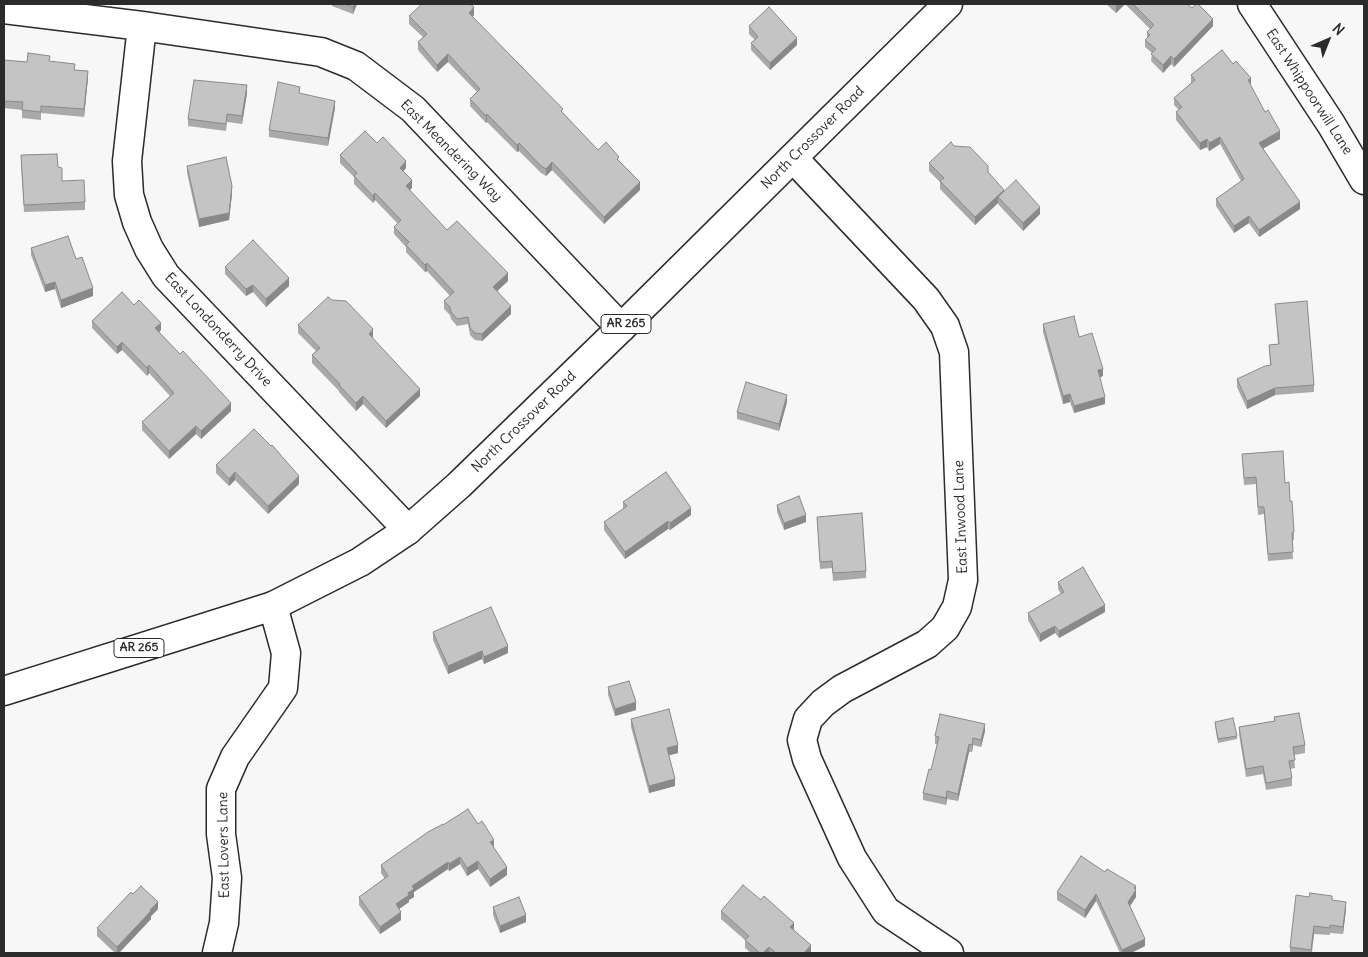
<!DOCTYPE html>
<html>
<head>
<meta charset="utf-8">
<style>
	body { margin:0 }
	#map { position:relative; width:1368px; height:957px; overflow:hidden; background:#f7f7f7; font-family:Delius,sans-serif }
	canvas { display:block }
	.frame { position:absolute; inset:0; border:5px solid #2b2b2b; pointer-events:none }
	.north { position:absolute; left:1303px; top:15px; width:50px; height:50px; -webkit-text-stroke:4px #fff; paint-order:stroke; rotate:44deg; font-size:14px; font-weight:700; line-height:20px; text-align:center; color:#2b2b2b }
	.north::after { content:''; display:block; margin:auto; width:18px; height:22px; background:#2b2b2b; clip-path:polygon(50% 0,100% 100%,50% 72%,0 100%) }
</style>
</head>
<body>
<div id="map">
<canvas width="1368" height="957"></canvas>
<div class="frame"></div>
<div class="north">N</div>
</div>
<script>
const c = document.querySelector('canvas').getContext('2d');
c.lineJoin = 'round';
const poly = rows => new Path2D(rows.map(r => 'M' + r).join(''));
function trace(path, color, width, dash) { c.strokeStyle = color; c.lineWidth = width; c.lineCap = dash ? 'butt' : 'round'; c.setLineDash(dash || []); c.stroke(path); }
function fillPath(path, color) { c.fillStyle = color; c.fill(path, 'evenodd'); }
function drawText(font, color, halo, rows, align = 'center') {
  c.font = font + ' Delius,sans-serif'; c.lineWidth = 4.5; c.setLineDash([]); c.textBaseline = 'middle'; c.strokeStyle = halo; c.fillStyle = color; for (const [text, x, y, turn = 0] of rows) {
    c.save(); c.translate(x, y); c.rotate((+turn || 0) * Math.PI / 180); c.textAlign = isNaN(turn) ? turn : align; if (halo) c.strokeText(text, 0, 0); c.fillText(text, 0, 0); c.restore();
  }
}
const minor = poly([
	[1252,4,1331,124,1364,180],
	[4,9,142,26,321,52,356,66,413,109,621,328],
	[142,26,127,161,129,195,137,222,149,249,166,276,408,530],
	[793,158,926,299,945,326,954,352,963,580,957,607,945,628,927,644,842,689,823,703,808,719,802,740,807,759,852,858,886,911,949,953],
	[217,953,224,923,227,878,221,834,221,789,235,757,283,688,286,653,273,606]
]);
const major = poly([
	[4,691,273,606,360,562,408,530,459,485,621,328,948,4]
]);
trace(minor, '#2b2b2b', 31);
trace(major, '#2b2b2b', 31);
trace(minor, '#fff', 28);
trace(major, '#fff', 28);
fillPath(poly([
	[332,4,357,4,353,14,332,6],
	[1106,4,1125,4,1116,13],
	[1125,4,1187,4,1213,26,1174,67,1171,64,1163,73,1151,61,1152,53,1145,47,1145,40,1147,38,1147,32,1150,29],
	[474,15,472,17,598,150,619,161,640,190,604,224,552,170,546,176,541,173,519,151,517,152,487,122,486,123,470,106,470,99,477,92,448,62,437,72,418,50,418,42,423,37,409,24,409,16],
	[749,26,797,45,770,70,751,50,751,43,755,40,749,34],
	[4,60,27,62,50,62,75,70,88,78,84,117,41,113,41,120,22,118,22,110,4,108],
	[1191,75,1250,86,1280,139,1263,148,1300,209,1259,237,1249,223,1234,233,1216,206,1216,199,1241,181,1220,144,1209,151,1207,147,1200,150,1176,120,1176,112,1179,110,1174,105,1174,98,1191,83],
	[247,93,242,124,227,122,226,131,188,126,188,119],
	[300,94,335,108,328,146,269,137,269,130],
	[377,143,406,168,403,171,412,188,409,190,447,230,508,281,497,291,511,314,482,341,475,340,470,335,468,324,457,326,451,319,450,315,444,309,444,301,450,296,427,271,425,272,406,252,406,247,394,234,394,227,398,224,375,200,373,203,354,184,354,177,340,163,340,155],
	[954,146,988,173,1004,191,1040,214,1023,231,998,204,998,203,975,225,940,189,940,182,929,171,929,163],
	[21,163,58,167,62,181,85,202,85,210,24,212],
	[187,166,232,194,229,220,199,227,187,173],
	[31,248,76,259,93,296,61,308,55,289,45,292,31,255],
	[225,267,289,286,266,307,253,292,246,296,225,274],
	[1275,304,1314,385,1314,392,1275,395,1247,409,1237,387,1237,379,1270,365,1269,345,1278,344],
	[134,305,161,330,159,332,231,411,201,439,196,434,169,459,142,430,142,422,170,396,149,373,147,376,122,350,117,354,92,328,92,321],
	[1043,324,1079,337,1103,376,1100,377,1105,404,1074,413,1070,402,1063,404,1043,332],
	[298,325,373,337,372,338,420,396,386,428,363,404,356,411,339,392,339,391,312,363,312,355,316,351,298,333],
	[787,402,779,431,737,419,737,412],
	[1242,454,1285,483,1290,501,1294,532,1294,540,1292,540,1293,559,1268,561,1264,514,1258,515,1256,484,1244,485],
	[216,465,299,484,268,514,235,480,229,486,216,473],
	[623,502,691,515,670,530,668,529,625,559,604,530,604,522,623,509],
	[777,505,806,522,784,530,777,512],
	[817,517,866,571,866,578,833,581,832,568,820,569],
	[1058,582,1105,612,1059,638,1055,633,1040,642,1028,620,1028,613,1061,594,1058,589],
	[433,632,508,653,484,664,482,659,448,674,433,640],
	[608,687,636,710,615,716,608,695],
	[1274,717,1305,745,1305,753,1294,755,1295,768,1290,769,1292,778,1292,786,1266,790,1263,774,1246,777,1239,734,1239,727,1274,721],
	[631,719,678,753,669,755,675,786,649,793,631,727],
	[1215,722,1237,736,1237,739,1218,743,1215,726],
	[985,731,981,747,973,745,972,752,969,752,958,801,947,799,946,805,923,800,923,793,931,770,937,744,935,744,935,736],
	[494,847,507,875,490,887,478,869,467,876,460,864,449,871,448,869,414,892,414,897,409,900,409,902,399,909,401,920,380,934,359,905,359,897,385,879,381,873,381,865],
	[1105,872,1136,886,1136,897,1130,906,1145,946,1131,953,1120,953,1096,901,1085,918,1057,900,1057,892],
	[133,894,158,909,151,916,151,919,119,953,115,953,97,936,97,928],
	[761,900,794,930,811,953,751,953,745,948,745,940,721,919,721,911],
	[1332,900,1346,909,1343,934,1330,933,1330,935,1314,934,1312,953,1290,953,1290,947],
	[493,907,526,922,500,933,493,915]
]), '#a9a9a9');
fillPath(poly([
	[354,4,357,4,353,14,353,7],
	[1118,4,1125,4,1116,13,1116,6],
	[474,7,474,15,469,20,469,13],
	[1213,19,1213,26,1174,67,1174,59],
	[797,38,797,45,770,70,770,63],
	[448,54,448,62,437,72,437,65],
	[1171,56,1171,64,1163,73,1163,65],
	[88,71,88,78,84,117,84,109],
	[1251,78,1251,85,1248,80],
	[247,85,247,93,242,124,242,116],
	[335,101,335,108,328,146,328,138],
	[487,114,487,122,486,123,486,116],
	[1280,131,1280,139,1259,151,1259,143],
	[1220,137,1220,144,1209,151,1209,143],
	[1207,139,1207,147,1200,150,1200,143],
	[519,143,519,151,517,152,517,145],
	[406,161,406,168,400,175,400,168],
	[552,162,552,170,546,176,546,169],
	[412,180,412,188,406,194,406,186],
	[640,182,640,190,604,224,604,217],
	[232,186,232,194,229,220,199,227,199,219],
	[1004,190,1004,198,998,197,998,203,975,225,975,217],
	[375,193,375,200,373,203,373,196],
	[1300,202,1300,209,1259,237,1259,230],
	[1040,207,1040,214,1023,231,1023,223],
	[1249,216,1249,223,1234,233,1234,226],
	[427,263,427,271,425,272,425,265],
	[508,273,508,281,493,295,493,287],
	[289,278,289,286,266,307,266,299],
	[55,282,55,289,45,292,45,285],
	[253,285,253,292,246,296,246,289],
	[93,288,93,296,61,308,61,300],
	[511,306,511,314,482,341,482,334],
	[161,323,161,330,155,336,155,328],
	[373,329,373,337,369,341,369,334],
	[122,342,122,350,117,354,117,347],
	[149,365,149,373,147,376,147,368],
	[1103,369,1103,376,1098,378,1098,370],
	[1275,388,1275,395,1247,409,1247,401],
	[420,389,420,396,386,428,386,421],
	[1070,394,1070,402,1063,404,1063,396],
	[787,395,787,402,779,431,779,424],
	[363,396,363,404,356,411,356,403],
	[1105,397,1105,404,1074,413,1074,406],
	[231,403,231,411,201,439,201,431],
	[196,426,196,434,169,459,169,451],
	[235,472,235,480,229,486,229,479],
	[299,476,299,484,268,514,268,506],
	[691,508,691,515,670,530,670,523],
	[806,515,806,522,784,530,784,523],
	[668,521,668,529,625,559,625,552],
	[1105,605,1105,612,1059,638,1059,631],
	[1055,626,1055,633,1040,642,1040,634],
	[508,646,508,653,484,664,484,657],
	[482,651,482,659,448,674,448,666],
	[636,702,636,710,615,716,615,709],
	[985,724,985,731,981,747,981,740],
	[973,738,973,745,972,752,972,745],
	[969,744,969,752,958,801,958,794],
	[678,745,678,753,667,756,667,748],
	[675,779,675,786,649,793,649,786],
	[947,791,947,799,946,805,946,798],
	[494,840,494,847,490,842],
	[460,857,460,864,449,871,449,864],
	[478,861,478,869,467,876,467,868],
	[448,862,448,869,414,892,414,897,409,900,409,902,396,911,396,904,408,893,412,886],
	[507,867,507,875,490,887,490,879],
	[1136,886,1136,897,1128,909,1128,902],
	[1096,894,1096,901,1085,918,1085,910],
	[158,902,158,909,151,916,151,919,119,953,117,953,117,947],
	[1346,902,1346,909,1343,934,1343,927],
	[401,912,401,920,380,934,380,927],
	[526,915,526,922,500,933,500,926],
	[794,923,794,930,790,927],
	[1314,926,1314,934,1311,953,1311,950],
	[1145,939,1145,946,1131,953,1122,953,1122,950],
	[811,945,811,953,804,953],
	[769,947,769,953,763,953]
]), '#898989');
const building = poly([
	[345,4,354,4,353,7,345,4],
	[422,4,470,4,474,7,469,13,563,109,561,111,598,150,606,142,619,157,617,159,640,182,604,217,552,162,546,169,541,166,519,143,517,145,487,114,486,116,470,99,480,89,448,54,437,65,418,42,427,34,409,16,422,4],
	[1133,4,1187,4,1192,8,1196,4,1198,4,1213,19,1174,59,1171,56,1163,65,1151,54,1156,49,1145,40,1150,35,1147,32,1154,25,1133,4],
	[769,7,797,38,770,63,751,43,758,37,749,26,769,7],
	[1222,50,1233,64,1236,61,1251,78,1248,80,1265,112,1268,110,1280,131,1259,143,1300,202,1259,230,1249,216,1234,226,1216,199,1244,179,1220,137,1209,143,1207,139,1200,143,1176,112,1182,107,1174,98,1195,80,1191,75,1222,50],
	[28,53,50,56,49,61,75,64,74,70,88,71,84,109,41,106,41,112,22,110,23,102,4,101,4,60,27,62,28,53],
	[194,80,247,85,242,116,227,114,226,124,188,119,194,80],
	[278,82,300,87,299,93,335,101,328,138,269,130,278,82],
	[365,131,377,143,383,137,406,161,400,168,412,180,406,186,447,230,457,221,508,273,493,287,511,306,482,334,475,333,470,328,468,317,457,319,451,312,450,307,444,301,454,292,427,263,425,265,406,245,409,242,394,227,401,220,375,193,373,196,354,176,357,173,340,155,365,131],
	[951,142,954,146,970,147,988,166,988,172,1004,190,975,217,940,181,944,178,929,163,951,142],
	[57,154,58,167,62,168,62,181,84,180,85,202,24,205,21,155,57,154],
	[226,157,232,186,229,213,199,219,187,166,226,157],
	[1016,180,1040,207,1023,223,998,197,1016,180],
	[68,236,76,259,82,257,93,288,61,300,55,282,45,285,31,248,68,236],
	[253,240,289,278,266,299,253,285,246,289,225,267,253,240],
	[122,292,134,305,139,300,161,323,155,328,180,354,183,351,231,403,201,431,196,426,169,451,142,422,174,393,149,365,147,368,122,342,117,347,92,321,122,292],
	[328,297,332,300,346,301,373,329,369,334,420,389,386,421,363,396,356,403,339,385,340,384,312,355,320,348,298,325,328,297],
	[1307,301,1314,385,1275,388,1247,401,1237,379,1265,366,1271,365,1269,345,1279,344,1275,304,1307,301],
	[1074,316,1079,337,1092,333,1103,369,1098,370,1105,397,1074,406,1070,394,1063,396,1043,324,1074,316],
	[746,382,787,395,779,424,737,412,746,382],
	[254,429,271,446,272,445,299,476,268,506,235,472,229,479,216,465,254,429],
	[1283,451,1285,483,1289,482,1290,501,1292,501,1294,532,1292,533,1293,552,1268,554,1264,507,1258,507,1256,477,1244,478,1242,454,1283,451],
	[666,472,691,508,670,523,668,521,625,552,604,522,627,506,623,502,666,472],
	[799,496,806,515,784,523,777,505,799,496],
	[862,513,866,571,833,573,832,561,820,562,817,517,862,513],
	[1083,567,1105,605,1059,631,1055,626,1040,634,1028,613,1064,592,1058,582,1083,567],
	[491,607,508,646,484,657,482,651,448,666,433,632,491,607],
	[629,681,636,702,615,709,608,687,629,681],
	[669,709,678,745,667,748,675,779,649,786,631,719,669,709],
	[1299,713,1305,745,1293,747,1295,760,1289,761,1292,778,1266,783,1263,766,1246,769,1239,727,1275,721,1274,717,1299,713],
	[940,714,985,724,981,740,973,738,972,745,969,744,958,794,947,791,946,798,923,793,929,769,931,770,939,737,935,736,940,714],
	[1233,718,1237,736,1218,739,1215,722,1233,718],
	[468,809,478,824,482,821,494,840,490,842,507,867,490,879,478,861,467,868,460,857,449,864,448,862,412,886,414,889,408,893,409,895,396,904,401,912,380,927,359,897,388,876,381,865,428,832,443,824,443,825,468,809],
	[1081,856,1105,872,1107,869,1136,886,1134,888,1136,890,1128,902,1145,939,1122,950,1096,894,1085,910,1057,892,1081,856],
	[743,885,761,900,764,896,794,923,790,927,811,945,804,953,776,953,769,947,763,953,760,953,745,940,749,936,721,911,743,885],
	[141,886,158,902,150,910,151,911,117,947,97,928,131,892,133,894,141,886],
	[1310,893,1332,896,1332,900,1346,902,1343,927,1330,925,1330,928,1314,926,1311,950,1290,947,1296,895,1309,897,1310,893],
	[519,897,526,915,500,926,493,907,519,897]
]);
fillPath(building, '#c4c4c4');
trace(building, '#898989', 1);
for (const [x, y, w] of [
	[626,324,50],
	[139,648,50]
]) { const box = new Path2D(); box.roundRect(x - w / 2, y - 9.5, w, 19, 4); c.fillStyle = '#fff'; c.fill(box); trace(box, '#2b2b2b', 1); }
drawText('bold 12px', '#2b2b2b', null, [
	["AR 265",626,324],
	["AR 265",139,648]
]);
drawText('14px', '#2b2b2b', '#fff', [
	["East Whippoorwill Lane",1309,92,57],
	["North Crossover Road",813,138,-45],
	["East Meandering Way",451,151,45],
	["East Londonderry Drive",218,330,47],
	["North Crossover Road",524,422,-44],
	["East Inwood Lane",961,517,-92],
	["East Lovers Lane",224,845,-91]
]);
</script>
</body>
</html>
